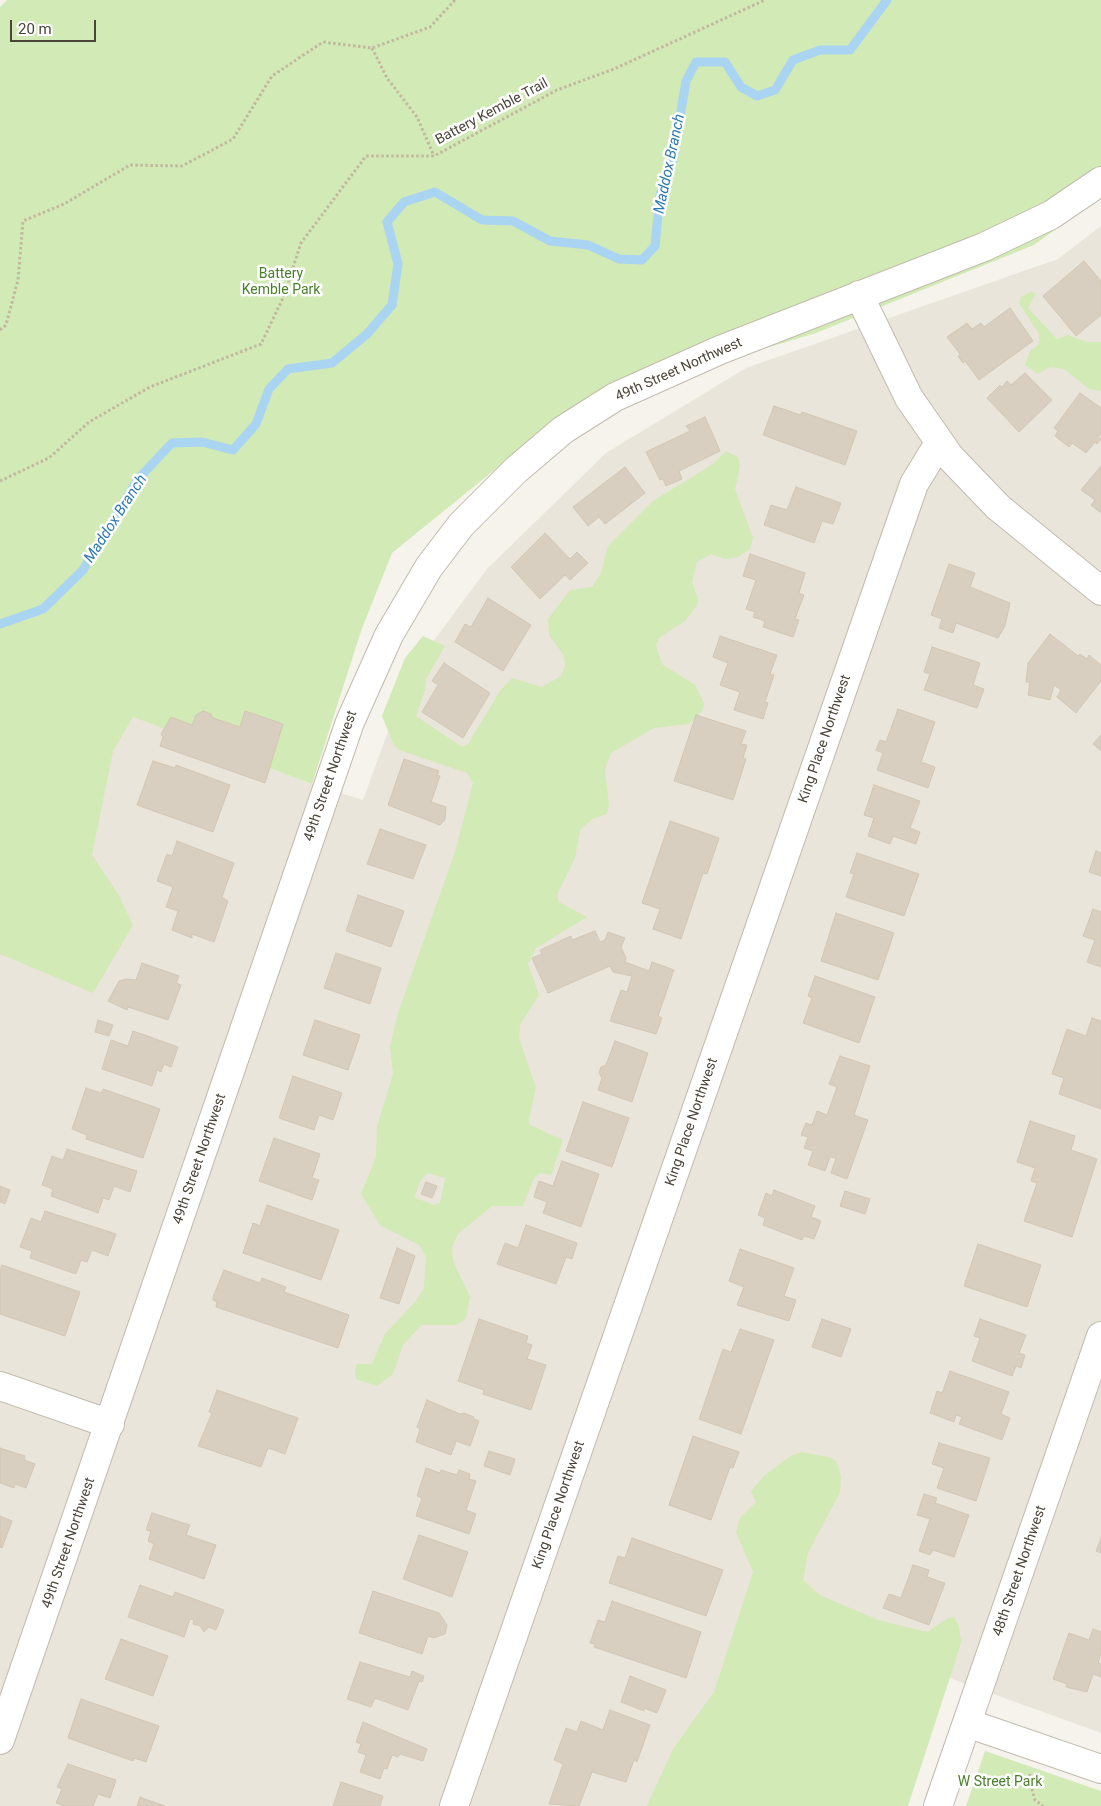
<!DOCTYPE html>
<html>
<head>
<meta charset="utf-8">
<style>
	body { margin:0 }
	#map { position:relative; width:1101px; height:1806px; overflow:hidden; background:#f6f3ec; font-family:Roboto,sans-serif }
	canvas { display:block }
	.scale { position:absolute; left:10px; top:20px; width:86px; height:22px; box-sizing:border-box; border:2px solid #4b4439; border-top:0; padding-left:6px; font-size:15px; line-height:18px; white-space:nowrap; color:#4b4439; -webkit-text-stroke:4px #fff; paint-order:stroke }
</style>
</head>
<body>
<div id="map">
<canvas width="1101" height="1806"></canvas>
<div class="scale">20 m</div>
</div>
<script>
const c = document.querySelector('canvas').getContext('2d');
c.lineJoin = 'round';
function fillPath(path, color) { c.fillStyle = color; c.fill(path, 'evenodd'); }
const poly = rows => new Path2D(rows.map(r => 'M' + r).join(''));
function trace(path, color, width, dash) { c.strokeStyle = color; c.lineWidth = width; c.lineCap = dash ? 'butt' : 'round'; c.setLineDash(dash || []); c.stroke(path); }
function drawText(font, color, halo, rows, align = 'center') {
  c.font = font + ' Roboto,sans-serif'; c.lineWidth = 5; c.setLineDash([]); c.textBaseline = 'middle'; c.strokeStyle = halo; c.fillStyle = color; for (const [text, x, y, turn = 0] of rows) {
    c.save(); c.translate(x, y); c.rotate((+turn || 0) * Math.PI / 180); c.textAlign = isNaN(turn) ? turn : align; if (halo) c.strokeText(text, 0, 0); c.fillText(text, 0, 0); c.restore();
  }
}
fillPath(poly([
	[1101,226,1101,1733,941,1675,900,1806,0,1806,0,916,107,707,312,784,363,800,409,674,487,569,606,453,746,368,1058,259]
]), '#eae5da');
fillPath(poly([
	[7,0,1101,0,1101,197,1034,245,816,333,723,361,626,403,503,463,392,553,361,631,312,784,133,717,113,751,92,855,118,894,133,925,93,993,0,954,0,7],
	[1031,291,1036,294,1028,308,1057,339,1068,335,1087,342,1101,342,1101,391,1089,389,1064,369,1050,367,1038,374,1025,365,1030,351,1039,344,1039,334,1019,303,1021,297],
	[726,451,738,457,740,466,735,489,753,538,750,549,738,557,725,559,711,554,697,562,692,582,698,598,697,605,685,621,659,638,656,645,662,664,695,685,704,703,703,710,689,724,654,728,611,753,605,770,609,806,607,814,592,819,580,830,575,858,557,895,559,902,587,917,536,948,528,964,539,995,520,1025,519,1038,536,1088,529,1119,530,1125,563,1140,553,1170,551,1175,540,1173,534,1178,523,1206,492,1206,458,1234,452,1247,453,1261,470,1297,466,1318,457,1325,421,1325,403,1345,393,1374,377,1386,356,1379,355,1370,357,1364,372,1364,385,1334,416,1301,424,1288,426,1257,419,1245,380,1225,361,1194,376,1157,377,1126,393,1074,390,1046,398,1013,455,852,473,783,467,773,399,750,393,743,382,716,405,658,423,636,445,646,426,679,425,690,416,716,462,747,468,744,500,691,512,678,542,687,561,676,565,666,564,656,549,635,548,619,570,590,592,587,601,573,608,546,653,501,713,464],
	[427,1173,445,1178,440,1203,434,1205,414,1197,421,1180],
	[802,1452,829,1457,836,1461,841,1476,840,1492,808,1553,803,1580,820,1595,878,1620,927,1632,948,1618,954,1617,959,1626,961,1642,956,1659,908,1806,647,1806,673,1749,714,1692,753,1572,736,1532,740,1518,756,1502,751,1491,764,1476,792,1455],
	[985,1751,1101,1791,1101,1806,966,1806]
]), '#d2eab5');
trace(poly([
	[0,624,43,609,83,570,138,479,172,443,202,442,233,450,256,424,269,389,288,369,332,363,367,334,392,305,398,264,387,222,404,202,435,192,482,220,513,221,550,241,588,245,619,259,642,260,655,246,660,195,673,159,686,81,696,62,725,62,741,87,757,96,775,90,793,60,820,50,850,50,887,0]
]), '#a9d4f2', 9);
const building = poly([
	[1084,261,1101,281,1101,315,1076,336,1043,296,1084,261],
	[1010,308,1033,341,979,380,965,361,963,363,958,356,960,354,947,337,967,323,972,329,981,323,984,327,1010,308],
	[1025,373,1052,400,1019,432,987,398,1000,385,1002,387,1007,381,1011,385,1025,373],
	[1080,393,1101,408,1101,434,1098,437,1101,439,1097,444,1095,442,1086,453,1072,443,1069,447,1055,436,1058,431,1054,428,1080,393],
	[774,406,801,415,802,412,857,431,845,465,763,435,774,406],
	[705,417,720,451,679,471,682,479,666,486,663,479,660,480,646,452,690,431,686,426,705,417],
	[1101,466,1101,513,1091,505,1095,500,1081,490,1101,466],
	[625,467,645,493,605,524,599,517,588,526,573,507,625,467],
	[796,487,841,503,833,524,822,521,814,543,764,525,771,505,787,510,796,487],
	[545,533,570,559,577,552,588,563,570,580,565,575,540,599,511,567,545,533],
	[750,554,805,573,799,593,804,595,795,619,799,620,793,637,763,627,765,621,753,617,755,612,746,609,756,580,743,576,750,554],
	[949,564,975,573,970,587,1010,603,1005,626,998,638,956,623,953,633,939,628,942,619,931,615,949,564],
	[488,598,531,625,503,671,455,642,465,624,471,627,488,598],
	[1050,634,1078,656,1080,654,1087,659,1089,655,1101,665,1101,681,1076,713,1057,697,1061,690,1054,685,1050,700,1028,695,1030,682,1026,682,1028,663,1050,634],
	[720,636,777,655,770,674,774,675,765,702,768,703,763,719,734,710,740,692,720,685,728,663,713,657,720,636],
	[932,647,980,663,973,685,984,689,977,708,924,690,930,674,924,672,932,647],
	[444,663,490,693,463,738,422,712,438,685,432,681,444,663],
	[898,709,935,722,921,762,935,767,928,788,877,770,883,753,876,750,880,740,886,742,898,709],
	[203,711,211,714,213,718,240,727,245,711,283,724,265,783,160,746,163,737,161,734,171,717,192,725,196,715,203,711],
	[696,715,746,731,741,744,747,745,743,758,746,759,733,800,674,781,696,715],
	[1101,735,1101,751,1093,744,1101,735],
	[404,759,439,771,437,775,440,776,431,802,446,807,445,820,440,825,388,805,404,759],
	[153,761,175,768,176,765,230,785,213,832,137,805,153,761],
	[874,785,920,801,910,828,920,832,916,844,893,836,890,844,868,836,874,818,864,815,874,785],
	[670,821,719,838,707,874,703,873,681,939,653,929,660,909,642,903,670,821],
	[380,829,426,845,413,879,367,864,380,829],
	[177,841,234,863,222,897,228,901,214,942,192,934,192,938,172,930,178,911,166,907,173,887,157,881,167,854,172,856,177,841],
	[1096,851,1101,853,1101,876,1089,872,1096,851],
	[857,853,919,874,904,916,846,897,854,874,850,873,857,853],
	[358,895,404,911,391,947,346,931,358,895],
	[1093,909,1101,912,1101,967,1087,962,1095,940,1083,936,1093,909],
	[836,913,894,933,878,980,821,961,836,913],
	[595,931,600,942,605,940,608,932,625,938,621,947,626,958,625,962,649,971,652,962,674,970,658,1016,662,1018,656,1034,610,1021,621,990,627,992,632,976,613,972,610,966,548,993,532,958,542,954,540,950,571,936,572,940,595,931],
	[336,953,381,968,370,1004,324,988,336,953],
	[142,963,179,976,176,983,181,985,168,1020,128,1007,127,1010,108,1001,119,981,126,979,136,980,142,963],
	[815,976,875,997,859,1043,803,1023,812,998,808,996,815,976],
	[1092,1018,1101,1021,1101,1109,1059,1094,1064,1078,1052,1074,1067,1029,1086,1036,1092,1018],
	[98,1020,113,1025,109,1036,95,1032,98,1020],
	[315,1020,360,1035,348,1070,303,1055,315,1020],
	[133,1031,178,1047,171,1067,164,1064,161,1072,157,1070,152,1086,102,1069,111,1040,128,1046,133,1031],
	[615,1041,648,1053,632,1102,598,1090,602,1078,599,1073,601,1067,606,1065,615,1041],
	[840,1056,870,1066,854,1115,868,1120,847,1179,831,1173,836,1158,830,1157,825,1171,808,1165,813,1151,804,1148,808,1137,801,1135,806,1123,812,1125,817,1111,827,1115,837,1087,829,1084,840,1056],
	[293,1076,342,1093,333,1120,319,1115,314,1130,279,1118,293,1076],
	[86,1088,101,1093,103,1089,160,1109,143,1158,86,1139,87,1135,72,1129,86,1088],
	[583,1102,629,1118,612,1167,566,1151,583,1102],
	[1030,1121,1075,1136,1071,1150,1097,1159,1072,1237,1024,1221,1037,1183,1031,1181,1035,1168,1017,1162,1030,1121],
	[274,1138,320,1154,312,1178,319,1180,312,1200,259,1181,274,1138],
	[67,1149,137,1171,130,1192,114,1186,109,1200,103,1198,98,1213,51,1196,53,1189,42,1185,52,1156,63,1160,67,1149],
	[562,1161,599,1174,581,1227,543,1213,547,1202,534,1197,539,1181,553,1186,562,1161],
	[426,1182,437,1186,432,1198,421,1194,426,1182],
	[0,1186,10,1190,5,1204,0,1202,0,1186],
	[774,1190,815,1206,811,1217,821,1221,814,1239,804,1236,802,1240,763,1225,765,1218,758,1215,766,1193,772,1196,774,1190],
	[845,1191,870,1199,865,1214,840,1206,845,1191],
	[267,1205,339,1230,321,1280,243,1253,253,1223,260,1226,267,1205],
	[45,1211,116,1234,108,1256,92,1250,87,1262,81,1260,76,1274,30,1258,32,1251,20,1247,31,1218,41,1222,45,1211],
	[526,1225,577,1243,572,1259,566,1257,556,1284,497,1264,505,1243,518,1248,526,1225],
	[978,1244,1041,1265,1027,1307,964,1286,978,1244],
	[397,1248,415,1256,399,1304,380,1298,397,1248],
	[740,1249,794,1268,784,1296,796,1300,789,1321,737,1305,744,1287,729,1281,740,1249],
	[2,1265,80,1292,65,1336,0,1314,0,1271,2,1265],
	[224,1270,260,1283,262,1278,286,1287,284,1292,349,1315,338,1348,216,1307,217,1302,213,1300,213,1297,224,1270],
	[479,1319,528,1336,526,1343,532,1345,527,1359,546,1365,531,1410,483,1394,484,1390,458,1381,479,1319],
	[822,1319,851,1329,841,1357,812,1347,822,1319],
	[980,1319,1026,1335,1019,1353,1025,1355,1021,1368,1016,1366,1012,1376,972,1361,980,1338,974,1336,980,1319],
	[740,1329,774,1340,741,1434,699,1419,723,1349,731,1352,740,1329],
	[950,1371,1009,1392,1001,1414,1010,1418,1002,1440,959,1424,962,1417,956,1415,954,1422,930,1413,937,1391,942,1393,950,1371],
	[217,1390,298,1418,285,1454,268,1448,261,1467,198,1446,212,1413,209,1412,217,1390],
	[427,1400,460,1414,464,1413,474,1417,474,1419,479,1421,470,1446,456,1441,451,1455,416,1442,420,1429,417,1427,427,1400],
	[693,1436,739,1452,733,1468,730,1467,711,1520,669,1505,693,1436],
	[939,1443,990,1458,976,1501,937,1488,944,1468,932,1464,939,1443],
	[0,1448,25,1456,24,1460,35,1464,26,1488,15,1484,14,1488,0,1483,0,1448],
	[489,1451,515,1459,510,1475,484,1466,489,1451],
	[426,1468,440,1473,441,1470,457,1475,459,1470,470,1474,469,1479,476,1481,466,1510,476,1514,469,1534,416,1516,422,1498,417,1496,426,1468],
	[924,1494,937,1498,935,1503,969,1515,954,1557,933,1550,930,1555,919,1551,930,1519,917,1515,924,1494],
	[152,1513,190,1525,186,1535,216,1545,204,1579,149,1559,154,1544,148,1541,151,1531,146,1530,152,1513],
	[0,1516,12,1521,2,1548,0,1547,0,1516],
	[419,1535,468,1552,452,1597,403,1579,419,1535],
	[632,1538,723,1570,706,1616,609,1583,618,1556,625,1558,632,1538],
	[1101,1538,1101,1553,1096,1551,1101,1538],
	[913,1565,929,1570,927,1577,945,1583,929,1625,883,1608,889,1594,901,1598,913,1565],
	[140,1585,173,1597,175,1592,224,1610,216,1630,209,1627,204,1632,200,1626,193,1624,194,1620,190,1619,184,1637,128,1617,140,1585],
	[373,1591,439,1613,447,1625,445,1634,433,1638,428,1636,422,1654,359,1633,373,1591],
	[612,1601,701,1632,686,1678,594,1647,595,1644,590,1643,598,1620,605,1622,612,1601],
	[1093,1629,1101,1632,1101,1654,1098,1663,1101,1664,1101,1677,1093,1674,1087,1692,1066,1687,1067,1684,1053,1679,1069,1633,1089,1640,1093,1629],
	[121,1639,168,1656,153,1696,105,1679,121,1639],
	[360,1662,410,1677,412,1671,424,1676,422,1682,419,1681,408,1710,375,1698,371,1707,347,1699,360,1662],
	[630,1676,666,1690,657,1713,644,1708,644,1711,621,1702,630,1676],
	[81,1699,159,1726,146,1762,134,1758,133,1761,68,1738,81,1699],
	[610,1710,650,1725,637,1762,634,1760,626,1782,592,1772,579,1806,549,1804,563,1764,554,1760,566,1728,577,1732,581,1721,603,1730,610,1710],
	[363,1722,427,1749,423,1761,400,1754,398,1757,392,1755,387,1769,384,1768,380,1779,360,1772,366,1755,358,1752,361,1744,356,1742,363,1722],
	[68,1764,116,1780,110,1798,98,1794,93,1806,65,1806,56,1803,62,1789,57,1787,68,1764],
	[341,1782,383,1796,380,1806,333,1806,341,1782],
	[140,1797,145,1799,165,1806,137,1806,140,1797]
]);
fillPath(building, '#d8cfc1');
trace(building, '#d3c7b4', 1);
const minor = poly([
	[859,295,909,398,950,457,998,507,1101,591],
	[0,1386,110,1424],
	[967,1723,1101,1769],
	[0,1740,350,722,389,635,429,567,461,525,516,470,563,430,615,397,720,350,984,247,1051,215,1101,181],
	[454,1806,914,484,939,443],
	[938,1806,1101,1336]
]);
trace(minor, '#c2bbae', 30);
trace(poly([
	[372,48,387,78,417,117,434,156],
	[0,330,6,325,18,280,23,221,64,204,130,165,182,166,233,139,272,76,323,42,372,48,430,27,455,0],
	[0,481,49,458,89,422,150,387,261,344,283,298,301,243,366,156,434,156,557,90,614,69,765,0],
	[1030,1774,1030,1783,1035,1800,1043,1806]
]), '#c4b79f', 3, [2.5, 2.5]);
trace(minor, '#fff', 28);
drawText('14px', '#4b4439', '#fff', [
	["Battery Kemble Trail",492,112,-28],
	["49th Street Northwest",679,370,-24],
	["King Place Northwest",825,739,-71],
	["49th Street Northwest",331,776,-71],
	["King Place Northwest",692,1122,-71],
	["49th Street Northwest",200,1159,-71],
	["King Place Northwest",559,1505,-71],
	["49th Street Northwest",69,1543,-71],
	["48th Street Northwest",1020,1571,-71]
]);
drawText('14px', '#4a7f2a', '#fff', [
	["Battery",281,274],
	["Kemble Park",281,290],
	["W Street Park",1000,1782]
]);
drawText('italic 15px', '#2e7ab2', '#fff', [
	["Maddox Branch",670,164,-78],
	["Maddox Branch",116,519,-57]
]);
</script>
</body>
</html>
